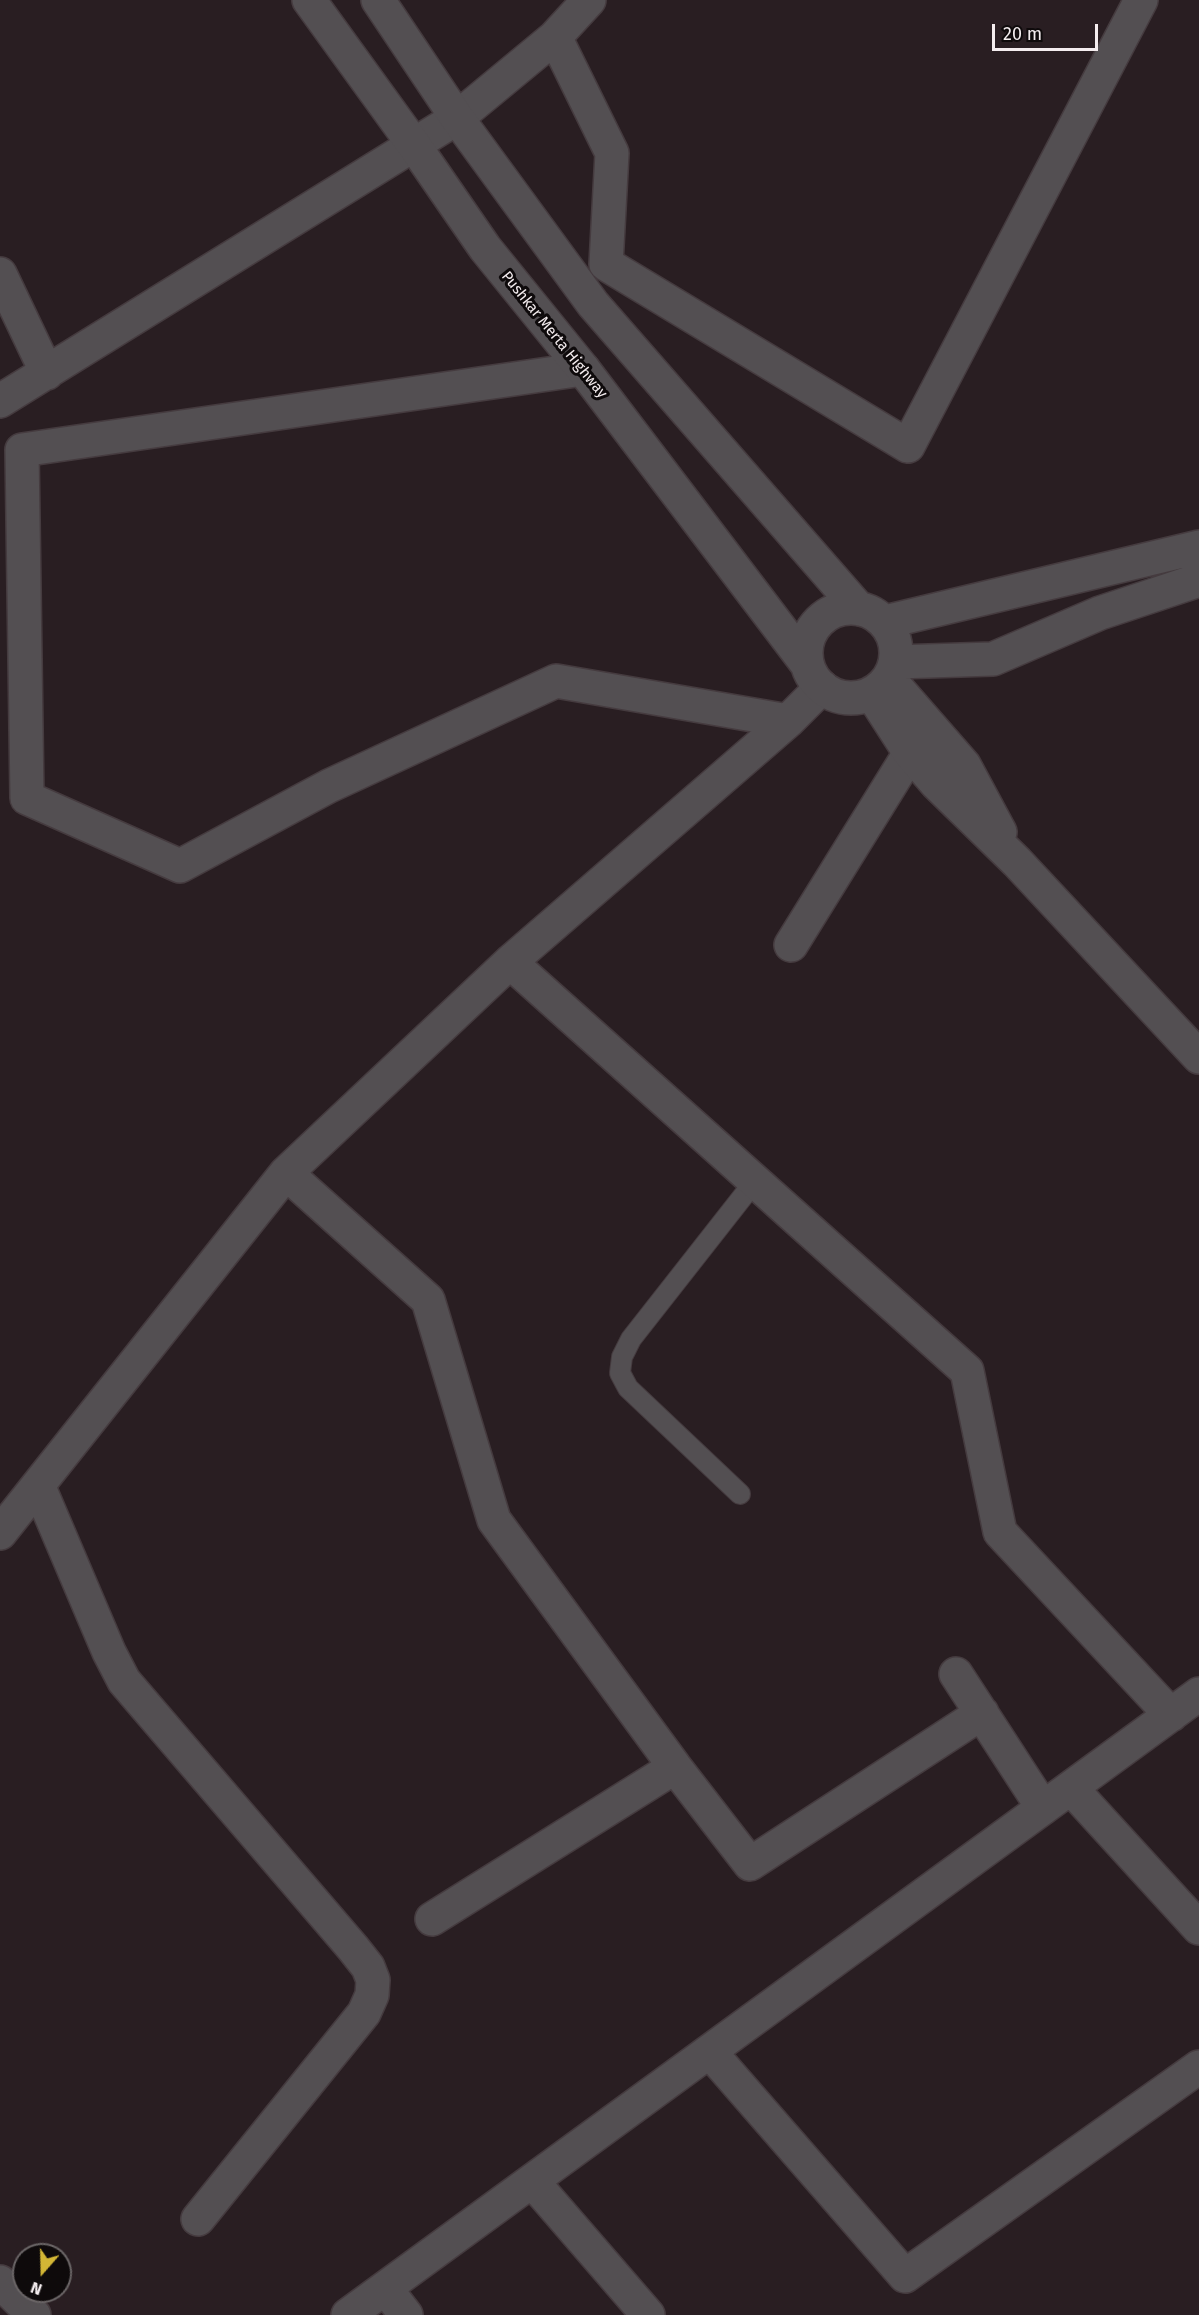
<!DOCTYPE html>
<html>
<head>
<meta charset="utf-8">
<style>
	body { margin:0 }
	#map { position:relative; width:1199px; height:2315px; overflow:hidden; background:#291e22; font-family:"Fira Sans",sans-serif }
	canvas { display:block }
	.north { position:absolute; left:12px; top:2243px; width:60px; height:60px; box-sizing:border-box; background:#0e0a0b; border:2px solid #6a6566; border-radius:50%; rotate:200deg; font-size:16px; font-weight:700; line-height:24px; text-align:center; color:#f4edef }
	.north::after { content:''; display:block; margin:auto; width:21px; height:27px; background:#d3b635; clip-path:polygon(50% 0,100% 100%,50% 72%,0 100%) }
	.scale { position:absolute; left:992px; top:24px; width:106px; height:27px; box-sizing:border-box; border:3px solid #f4edef; border-top:0; padding-left:8px; font-size:18px; line-height:21px; white-space:nowrap; color:#f4edef; -webkit-text-stroke:4px #0e0a0b; paint-order:stroke }
</style>
</head>
<body>
<div id="map">
<canvas width="1199" height="2315"></canvas>
<div class="north">N</div>
<div class="scale">20 m</div>
</div>
<script>
const c = document.querySelector('canvas').getContext('2d');
c.lineJoin = 'round';
const poly = rows => new Path2D(rows.map(r => 'M' + r).join(''));
function trace(path, color, width, dash) { c.strokeStyle = color; c.lineWidth = width; c.lineCap = dash ? 'butt' : 'round'; c.setLineDash(dash || []); c.stroke(path); }
function drawText(font, color, halo, rows, align = 'center') {
  c.font = font + ' "Fira Sans",sans-serif'; c.lineWidth = 6; c.setLineDash([]); c.textBaseline = 'middle'; c.strokeStyle = halo; c.fillStyle = color; for (const [text, x, y, turn = 0] of rows) {
    c.save(); c.translate(x, y); c.rotate((+turn || 0) * Math.PI / 180); c.textAlign = isNaN(turn) ? turn : align; if (halo) c.strokeText(text, 0, 0); c.fillText(text, 0, 0); c.restore();
  }
}
const service = poly([
	[740,1494,628,1388,620,1373,622,1357,631,1339,755,1181]
]);
const minor = poly([
	[589,0,555,37,612,153,606,264,908,446,1141,0],
	[0,274,47,373],
	[583,369,22,450,27,798,180,866,329,786,556,681,788,721],
	[0,401,457,118,555,37],
	[791,945,910,753],
	[510,962,967,1371,1000,1532,1171,1715],
	[286,1173,428,1300,494,1520,675,1767,750,1864,982,1713],
	[38,1485,109,1652,124,1681,353,1948,368,1967,373,1980,372,1995,364,2013,198,2219],
	[0,1533,286,1173,510,962,788,721,822,687],
	[956,1674,1043,1808],
	[1071,1788,1199,1928],
	[432,1919,675,1767],
	[710,2052,905,2276,1199,2067],
	[533,2182,648,2315],
	[0,2282,34,2315],
	[386,2289,406,2315],
	[348,2315,1199,1694]
]);
const tertiary = poly([
	[309,0,414,145,485,248,583,369,807,664],
	[378,0,457,118,593,304,859,609],
	'806 653a45 45 0 1 1 90 0a45 45 0 1 1-90 0Z',
	[885,622,1199,547],
	[896,662,993,659,1100,613,1199,580],
	[889,679,964,765,1000,832],
	[872,694,910,753,936,783,1017,862,1199,1057]
]);
trace(service, '#453b3f', 22);
trace(minor, '#453b3f', 36);
trace(tertiary, '#453b3f', 36);
trace(service, '#534f52', 20);
trace(minor, '#534f52', 33);
trace(tertiary, '#534f52', 33);
drawText('15px', '#f4edef', '#0e0a0b', [
	["Pushkar Merta Highway",554,335,51]
]);
</script>
</body>
</html>
